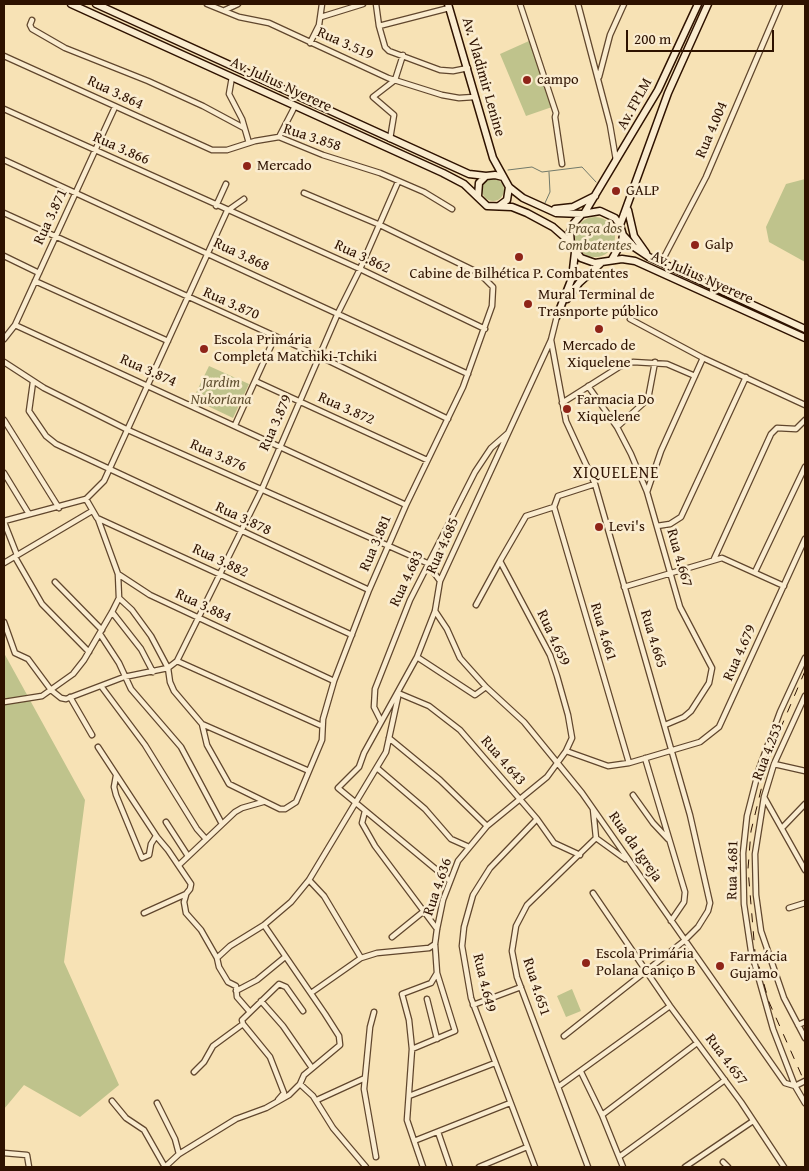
<!DOCTYPE html>
<html>
<head>
<meta charset="utf-8">
<style>
	body { margin:0 }
	#map { position:relative; width:809px; height:1171px; overflow:hidden; background:#f7e2b5; font-family:"Gentium Book Plus",serif }
	canvas { display:block }
	.frame { position:absolute; inset:0; border:5px solid #2e1200; pointer-events:none }
	.scale { position:absolute; left:626px; top:30px; width:148px; height:22px; box-sizing:border-box; border:2px solid #2e1200; border-top:0; padding-left:6px; font-size:15px; line-height:18px; white-space:nowrap; color:#2e1200; -webkit-text-stroke:4px #faeccf; paint-order:stroke }
</style>
</head>
<body>
<div id="map">
<canvas width="809" height="1171"></canvas>
<div class="frame"></div>
<div class="scale">200 m</div>
</div>
<script>
const c = document.querySelector('canvas').getContext('2d');
c.lineJoin = 'round';
function fillPath(path, color) { c.fillStyle = color; c.fill(path, 'evenodd'); }
const poly = rows => new Path2D(rows.map(r => 'M' + r).join(''));
function trace(path, color, width, dash) { c.strokeStyle = color; c.lineWidth = width; c.lineCap = dash ? 'butt' : 'round'; c.setLineDash(dash || []); c.stroke(path); }
function drawText(font, color, halo, rows, align = 'center') {
  c.font = font + ' "Gentium Book Plus",serif'; c.lineWidth = 5; c.setLineDash([]); c.textBaseline = 'middle'; c.strokeStyle = halo; c.fillStyle = color; for (const [text, x, y, turn = 0] of rows) {
    c.save(); c.translate(x, y); c.rotate((+turn || 0) * Math.PI / 180); c.textAlign = isNaN(turn) ? turn : align; if (halo) c.strokeText(text, 0, 0); c.fillText(text, 0, 0); c.restore();
  }
}
fillPath(poly([
	[529,41,552,107,526,116,500,54],
	'482 190a11 11 0 1 1 22 0a11 11 0 1 1-22 0Z',
	[805,179,805,262,769,242,766,227,786,184],
	'575 237a20 20 0 1 1 40 0a20 20 0 1 1-40 0Z',
	[209,366,249,384,233,418,193,399],
	[4,653,85,800,64,962,119,1085,80,1117,24,1085,4,1109],
	[572,989,581,1011,566,1017,557,996]
]), '#bfc38c');
trace(poly([
	[508,170,532,167,542,172,582,167,596,182],
	[545,203,550,192,549,172]
]), '#71796a', 1);
const street = poly([
	[207,4,239,17,269,23,388,78,442,95,459,98,474,97],
	[376,4,379,26,385,47,389,51,440,70,453,71,468,68],
	[520,4,556,113,555,117,562,164],
	[578,4,610,125,616,160],
	[225,10,238,4],
	[321,17,363,4],
	[32,20,30,25,32,29,65,48,148,81,203,106,244,128],
	[379,26,449,8],
	[310,43,319,25,322,4],
	[4,56,212,150,227,150,255,141,279,137,323,155,380,173,424,192,452,209],
	[232,77,229,94,242,119,249,143],
	[599,77,610,35,624,4],
	[4,109,360,269,485,329],
	[279,137,295,106],
	[390,139,394,115,373,97,395,80,403,55],
	[4,160,468,374],
	[216,206,226,184],
	[227,211,244,199],
	[4,213,319,356,448,419],
	[4,256,39,273],
	[661,263,706,177,780,4],
	[35,281,168,341],
	[630,319,703,358,805,405],
	[15,325,406,505],
	[4,339,15,325,115,107],
	[551,340,566,421,595,484,690,815,710,903,708,911,698,927,684,941,564,1036],
	[4,362,44,388,128,430,427,563,440,581],
	[255,381,427,460],
	[33,382,29,411,46,436,56,444,369,590],
	[588,386,617,427,631,454,647,492,680,607,712,668,709,683,691,711,684,717,665,725],
	[562,403,619,367,633,362,667,364,695,376],
	[4,420,59,508],
	[235,425,275,337],
	[617,427,648,399,655,362],
	[4,473,29,514],
	[595,484,558,496,554,507,629,763],
	[647,492,661,451,703,358],
	[86,499,97,518,352,635],
	[554,507,526,516,500,561,550,655,557,676,568,715,572,738,566,751,608,766,629,763,700,742,719,727,805,539],
	[4,521,86,499,104,481,227,211],
	[4,522,17,555],
	[657,526,670,524,681,517,746,377],
	[15,557,42,604,89,652],
	[714,559,771,434,777,428,796,429,805,420],
	[4,563,92,511],
	[755,572,805,467],
	[118,574,150,595,334,681],
	[55,582,102,630],
	[624,587,722,558,784,586],
	[119,598,132,610,151,636,168,668,170,682,174,691,202,724,309,771],
	[476,605,500,561],
	[435,611,447,629,460,658,486,687,524,722,582,793,785,1083,795,1086,805,1081],
	[112,612,141,649,153,672],
	[4,622,15,653,28,659,51,690,61,698,66,699,124,677,168,668,177,661,262,489,338,313,360,269,398,182],
	[100,634,119,663,131,689,181,747,222,824],
	[417,657,475,695,486,687],
	[805,658,780,712,759,769,747,816,743,853,744,904,751,951,773,1029,795,1086,805,1103],
	[177,661,322,726],
	[101,686,145,745,197,829,205,838],
	[398,693,429,706,460,730,537,819,554,843,580,855],
	[805,696,774,764,764,797,755,854,756,895,761,931,784,998,805,1038],
	[70,697,92,735],
	[4,702,42,696,73,674,84,660,112,612,119,598,118,574,98,519],
	[381,721,374,707,375,689,410,600,475,472,491,448,508,433],
	[202,724,207,745,229,784,280,809,285,809,296,802,322,740,323,719,334,681,369,590,406,505,463,387,492,306,493,287,479,273,380,225,304,193],
	[389,738,440,780,487,826],
	[98,747,157,837,168,850,191,884,190,889,186,894,144,913],
	[645,758,685,892,684,902,671,921],
	[774,764,805,771],
	[377,768,425,809,451,839,469,847],
	[116,776,114,787,116,795,142,858,149,855,151,844,156,836],
	[633,795,653,823,668,839],
	[764,797,805,870],
	[593,809,596,838],
	[365,811,362,823,375,846,437,929],
	[166,822,188,856],
	[782,828,805,804],
	[596,838,625,859],
	[179,865,235,812,242,808,263,802],
	[309,880,324,896,361,958],
	[450,881,338,788,359,767,364,753,417,657,435,611,440,581,551,340,557,316],
	[593,893,670,1006,741,1102,784,1167],
	[186,895,184,902,186,913,201,930,217,958,219,967,228,982,236,986,237,997,250,1012],
	[789,908,805,903],
	[392,937,424,911],
	[217,958,230,946,264,925,291,902,309,880,386,752,398,697],
	[236,991,257,980,285,957],
	[311,993,361,958,377,953,429,948,435,944],
	[427,999,437,1039],
	[261,1001,283,1026,312,1068],
	[473,1005,521,987],
	[374,1012,370,1027,364,1089,376,1157],
	[243,1024,270,1057,284,1093,278,1100],
	[798,1025,805,1022],
	[412,1049,455,1031,437,973],
	[194,1072,204,1062,213,1046,243,1024,242,1020,279,984,286,987,303,1011],
	[581,1072,602,1115,623,1167],
	[300,1084,313,1096,333,1128,366,1167],
	[558,1087,670,1006],
	[409,1096,495,1063],
	[317,1100,365,1078],
	[112,1101,126,1118,144,1130,165,1167],
	[157,1103,175,1139,179,1154],
	[602,1115,697,1043],
	[438,1132,450,1167],
	[414,1141,510,1103],
	[4,1153,27,1155,29,1167],
	[619,1157,725,1080],
	[723,1162,728,1167],
	[165,1167,179,1154,236,1119,266,1108,289,1095,300,1084,304,1075,340,1045,339,1036,325,1014,264,925],
	[423,1167,407,1120,412,1049,409,1020,402,994,431,983,437,973,435,944,437,929,443,900,458,861,487,826,547,777,566,751],
	[479,1167,527,1147],
	[535,1167,471,998,462,946,464,927,473,895,490,868,537,819],
	[588,1167,517,977,512,951,516,926,527,905,596,838],
	[685,1167,753,1121]
]);
const secondary = poly([
	[71,4,443,173,464,184,487,206,512,207,527,213,553,227,570,242],
	[96,4,469,174,486,176],
	[448,4,493,158,509,187,523,198,556,213,582,214],
	[478,196,479,183,486,176,495,175,503,177],
	[499,206,507,200,509,187],
	[555,209,573,207,595,196],
	[628,210,634,236,646,253],
	[585,212,658,90,698,4],
	[620,225,668,93,708,4],
	[623,235,634,247,649,257,805,329],
	[612,259,622,242,623,235,620,225,615,218,600,211,582,214,574,223,570,232,571,245,581,258,595,263,622,259,635,261,805,338],
	[567,299,579,283,601,263],
	[557,316,572,278,575,252]
]);
trace(street, '#60462d', 7);
trace(secondary, '#2e1200', 9);
trace(street, '#faeccf', 4.5);
trace(secondary, '#faeccf', 6);
trace(poly([
	[805,671,770,753,751,831,748,869,755,952,769,1002,805,1083]
]), '#2e1200', 1, [9, 9]);
for (const [x, y, r, color] of [
	[527,80,5,"#8f2418"],
	[247,166,5,"#8f2418"],
	[616,191,5,"#8f2418"],
	[695,245,5,"#8f2418"],
	[519,257,5,"#8f2418"],
	[528,304,5,"#8f2418"],
	[599,329,5,"#8f2418"],
	[204,349,5,"#8f2418"],
	[567,409,5,"#8f2418"],
	[599,527,5,"#8f2418"],
	[586,963,5,"#8f2418"],
	[720,966,5,"#8f2418"]
]) { const dot = new Path2D(); dot.arc(x, y, r, 0, 2 * Math.PI); c.fillStyle = color; c.fill(dot); trace(dot, '#faeccf', 2); }
drawText('15px', '#2e1200', '#faeccf', [
	["Rua 3.519",345,44,24],
	["Av. Vladimir Lenine",483,77,74],
	["Av. Julius Nyerere",281,85,25],
	["Rua 3.864",115,93,25],
	["Av. FPLM",635,104,-61],
	["Rua 4.004",712,130,-67],
	["Rua 3.858",312,138,18],
	["Rua 3.866",121,149,24],
	["Rua 3.871",51,217,-65],
	["Rua 3.868",241,255,25],
	["Rua 3.862",362,257,25],
	["Av. Julius Nyerere",702,278,24],
	["Rua 3.870",231,304,24],
	["Rua 3.874",148,371,24],
	["Rua 3.872",346,409,24],
	["Rua 3.879",276,423,-66],
	["Rua 3.876",218,456,24],
	["Rua 3.878",243,519,25],
	["Rua 3.881",376,543,-67],
	["Rua 4.685",443,546,-66],
	["Rua 4.667",679,558,74],
	["Rua 3.882",220,561,25],
	["Rua 4.683",407,579,-65],
	["Rua 3.884",203,606,25],
	["Rua 4.661",603,632,73],
	["Rua 4.659",553,638,65],
	["Rua 4.665",653,639,73],
	["Rua 4.679",740,653,-66],
	["Rua 4.253",768,752,-69],
	["Rua 4.643",503,761,49],
	["Rua da Igreja",635,847,55],
	["Rua 4.681",733,870,-89],
	["Rua 4.636",438,887,-71],
	["Rua 4.649",484,983,76],
	["Rua 4.651",536,987,72],
	["Rua 4.657",726,1060,53]
]);
drawText('15px', '#2e1200', '#faeccf', [
	["campo",537,80],
	["Mercado",257,166],
	["GALP",626,191],
	["Galp",705,245],
	["Cabine de Bilhética P. Combatentes",519,274,"center"],
	["Mural Terminal de",538,295],
	["Trasnporte público",538,312],
	["Escola Primária",214,340],
	["Completa Matchiki-Tchiki",214,357],
	["Mercado de",599,346,"center"],
	["Xiquelene",599,363,"center"],
	["Farmacia Do",577,400],
	["Xiquelene",577,417],
	["Levi's",609,527],
	["Escola Primária",596,954],
	["Polana Caniço B",596,971],
	["Farmácia",730,957],
	["Gujamo",730,974]
], 'left');
drawText('italic 15px', '#615031', '#faeccf', [
	["Praça dos",595,229],
	["Combatentes",595,246],
	["Jardim",221,383],
	["Nukoriana",221,400]
]);
c.letterSpacing = '1px';
drawText('16px', '#2e1200', '#faeccf', [
	["XIQUELENE",616,474]
]);
c.letterSpacing = '0px';
</script>
</body>
</html>
